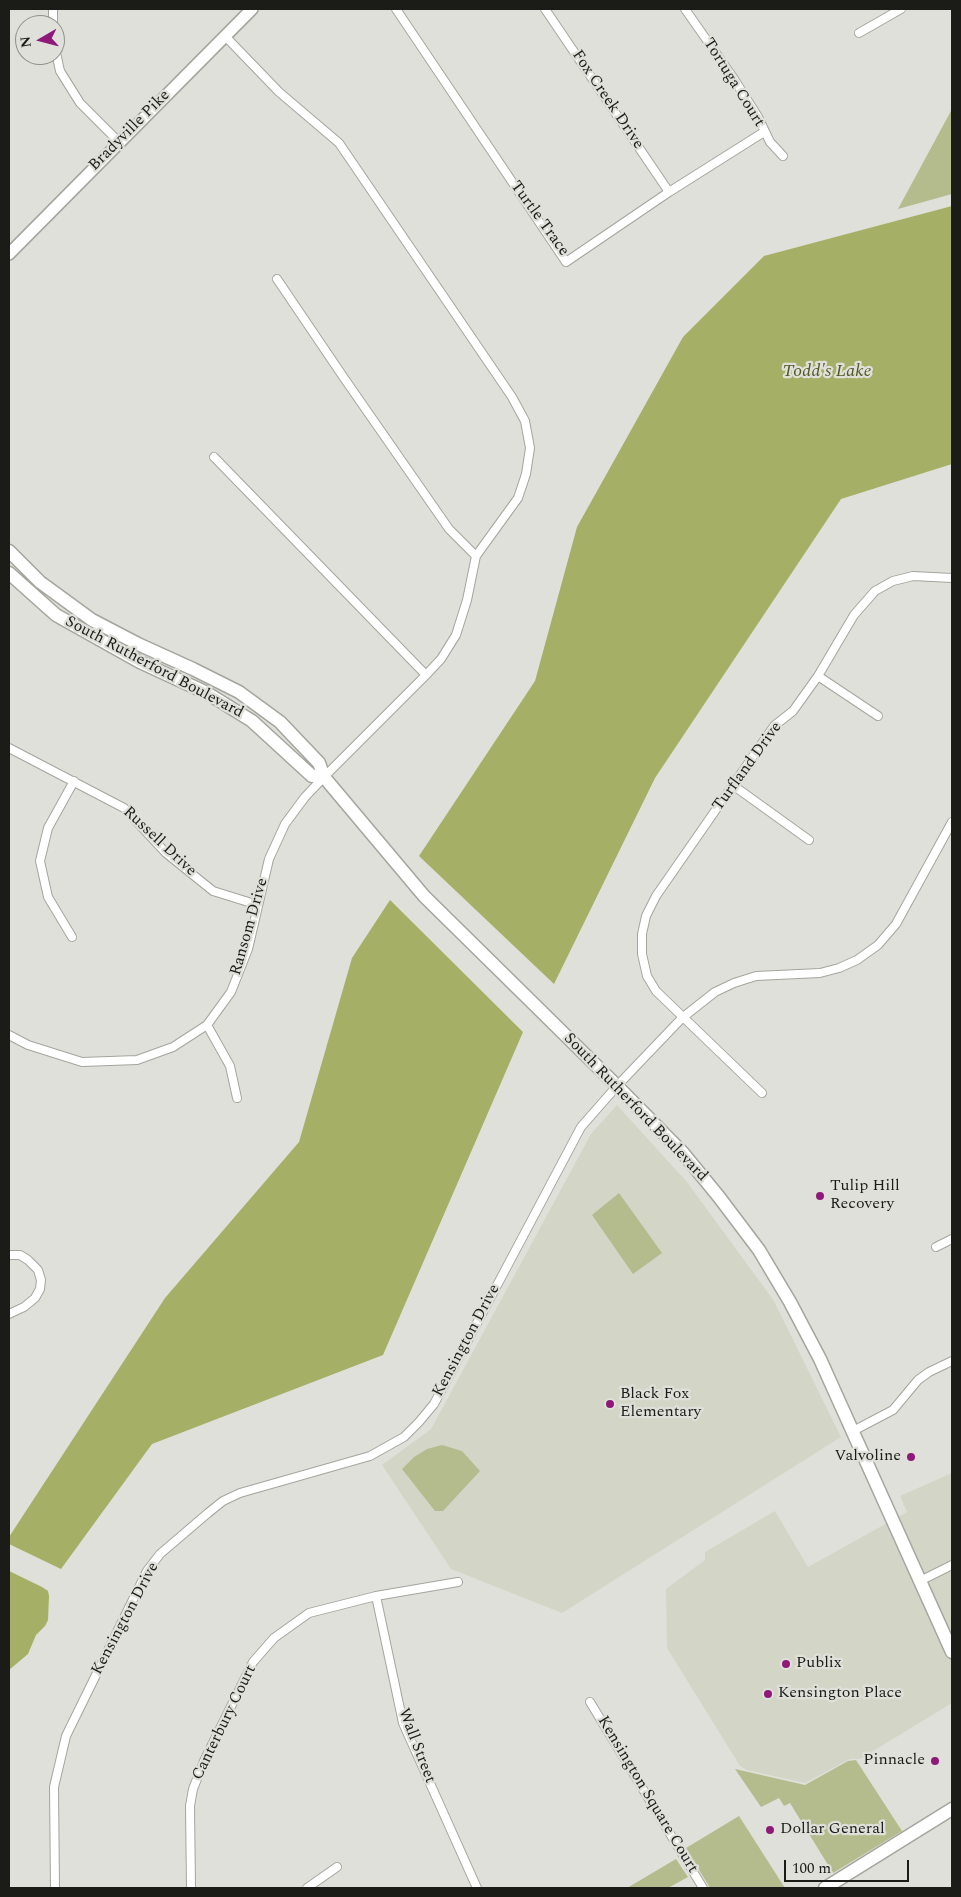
<!DOCTYPE html>
<html>
<head>
<meta charset="utf-8">
<style>
	body { margin:0 }
	#map { position:relative; width:961px; height:1897px; overflow:hidden; background:#dfe0d9; font-family:Spectral,serif }
	canvas { display:block }
	.frame { position:absolute; inset:0; border:10px solid #1b1b18; pointer-events:none }
	.north { position:absolute; left:15px; top:15px; width:50px; height:50px; box-sizing:border-box; background:#dfe0d9; border:1px solid #91918c; border-radius:50%; rotate:262deg; font-size:14px; font-weight:700; line-height:20px; text-align:center; color:#1b1b18 }
	.north::after { content:''; display:block; margin:auto; width:18px; height:22px; background:#8f1979; clip-path:polygon(50% 0,100% 100%,50% 72%,0 100%) }
	.scale { position:absolute; left:784px; top:1860px; width:125px; height:22px; box-sizing:border-box; border:2px solid #1b1b18; border-top:0; padding-left:6px; font-size:15px; line-height:18px; white-space:nowrap; color:#1b1b18; -webkit-text-stroke:4px #dfe0d9; paint-order:stroke }
</style>
</head>
<body>
<div id="map">
<canvas width="961" height="1897"></canvas>
<div class="frame"></div>
<div class="north">N</div>
<div class="scale">100 m</div>
</div>
<script>
const c = document.querySelector('canvas').getContext('2d');
c.lineJoin = 'round';
function fillPath(path, color) { c.fillStyle = color; c.fill(path, 'evenodd'); }
const poly = rows => new Path2D(rows.map(r => 'M' + r).join(''));
function trace(path, color, width, dash) { c.strokeStyle = color; c.lineWidth = width; c.lineCap = dash ? 'butt' : 'round'; c.setLineDash(dash || []); c.stroke(path); }
function drawText(font, color, halo, rows, align = 'center') {
  c.font = font + ' Spectral,serif'; c.lineWidth = 4.5; c.setLineDash([]); c.textBaseline = 'middle'; c.strokeStyle = halo; c.fillStyle = color; for (const [text, x, y, turn = 0] of rows) {
    c.save(); c.translate(x, y); c.rotate((+turn || 0) * Math.PI / 180); c.textAlign = isNaN(turn) ? turn : align; if (halo) c.strokeText(text, 0, 0); c.fillText(text, 0, 0); c.restore();
  }
}
fillPath(poly([
	[617,1105,687,1182,774,1301,841,1437,562,1613,451,1569,382,1465,431,1429,591,1134],
	[952,1473,952,1703,860,1759,850,1759,805,1783,747,1770,740,1766,667,1648,666,1589,705,1560,705,1552,775,1511,808,1567,907,1512,900,1496]
]), '#d3d6c7');
fillPath(poly([
	[952,109,952,194,898,209],
	[619,1193,662,1253,633,1274,592,1215],
	[442,1445,462,1451,480,1471,443,1511,435,1511,402,1469,414,1457,427,1449],
	[856,1760,902,1831,833,1873,790,1803,784,1806,779,1798,761,1807,735,1769,805,1785,848,1761],
	[739,1816,785,1888,710,1888,686,1848],
	[676,1859,688,1877,668,1888,627,1888]
]), '#b4bc8d');
fillPath(poly([
	[952,206,952,464,841,499,655,778,554,984,419,856,535,681,577,527,683,337,764,256],
	[390,900,523,1032,383,1355,152,1444,61,1569,9,1544,9,1537,165,1298,299,1142,352,958],
	[9,1571,42,1587,48,1591,49,1596,48,1620,45,1626,36,1635,28,1654,9,1670]
]), '#a5af65');
const minor = poly([
	[396,9,566,262,669,192,764,132],
	[545,9,669,192],
	[685,9,732,76,758,117,770,142,783,156],
	[53,25,53,9],
	[859,33,901,9],
	[225,36,279,92,339,143,512,397,525,421,530,448,526,474,518,498,476,556,449,529,344,378,277,279],
	[55,48,60,71,80,103,119,142],
	[214,457,426,675,441,659,456,635,467,600,476,556],
	[818,676,878,716],
	[9,748,124,808,166,853,213,891,258,905],
	[734,786,809,840],
	[72,937,48,897,40,861,48,828,74,781],
	[207,1025,230,1066,237,1098],
	[9,1035,28,1045,82,1062,137,1060,173,1047,207,1025,231,992,248,949,269,859,285,824,305,797,324,777,426,675],
	[762,1093,656,991,647,976,642,954,642,934,646,916,656,896,774,726,793,711,818,676,854,615,875,591,893,581,913,576,952,578],
	[936,1247,952,1239],
	[9,1255,20,1255,28,1260,38,1270,41,1280,40,1289,35,1298,24,1307,9,1314],
	[853,1431,893,1410,918,1380,929,1372,952,1361],
	[920,1581,952,1565],
	[376,1596,403,1723,477,1888],
	[590,1702,703,1888],
	[55,1888,54,1787,66,1736,147,1571,160,1554,208,1513,223,1501,240,1493,370,1456,404,1437,419,1422,434,1404,581,1127,617,1086,682,1018,715,992,734,983,756,976,820,973,839,968,857,960,878,945,896,924,952,822],
	[191,1888,190,1806,193,1789,204,1761,253,1662,274,1638,309,1613,376,1596,458,1582],
	[307,1888,337,1867]
]);
const secondary = poly([
	[9,254,252,9]
]);
const primary = poly([
	[825,1888,952,1809]
]);
const trunk = poly([
	[9,551,40,582,92,620,138,644,193,669,239,692,280,722,319,763,324,777,424,896,617,1086,683,1153,719,1197,759,1250,790,1302,820,1359,952,1652],
	[9,573,56,615,140,662,207,693,252,721,312,776,324,777]
]);
trace(minor, '#a4a59e', 10);
trace(secondary, '#a4a59e', 14);
trace(primary, '#a4a59e', 15);
trace(trunk, '#a4a59e', 15);
trace(minor, '#fff', 8);
trace(secondary, '#fff', 11);
trace(primary, '#fff', 12);
trace(trunk, '#fff', 12);
for (const [x, y, r, color] of [
	[820,1196,5,"#8f1979"],
	[610,1404,5,"#8f1979"],
	[911,1457,5,"#8f1979"],
	[786,1664,5,"#8f1979"],
	[768,1694,5,"#8f1979"],
	[935,1761,5,"#8f1979"],
	[770,1830,5,"#8f1979"]
]) { const dot = new Path2D(); dot.arc(x, y, r, 0, 2 * Math.PI); c.fillStyle = color; c.fill(dot); trace(dot, '#dfe0d9', 2); }
drawText('16px', '#1b1b18', '#dfe0d9', [
	["Tortuga Court",733,83,58],
	["Fox Creek Drive",607,100,56],
	["Bradyville Pike",130,131,-45],
	["Turtle Trace",539,219,54],
	["South Rutherford Boulevard",154,668,28],
	["Turfland Drive",748,767,-54],
	["Russell Drive",159,842,43],
	["Ransom Drive",250,927,-74],
	["South Rutherford Boulevard",635,1108,46],
	["Kensington Drive",467,1341,-62],
	["Kensington Drive",126,1619,-62],
	["Canterbury Court",225,1723,-64],
	["Wall Street",416,1746,69],
	["Kensington Square Court",647,1795,59]
]);
drawText('16px', '#1b1b18', '#dfe0d9', [
	["Tulip Hill",830,1187],
	["Recovery",830,1205],
	["Black Fox",620,1395],
	["Elementary",620,1413],
	["Valvoline",901,1457,"right"],
	["Publix",796,1664],
	["Kensington Place",778,1694],
	["Pinnacle",925,1761,"right"],
	["Dollar General",780,1830]
], 'left');
drawText('italic 18px', '#525822', '#dfe0d9', [
	["Todd's Lake",827,372]
]);
</script>
</body>
</html>
